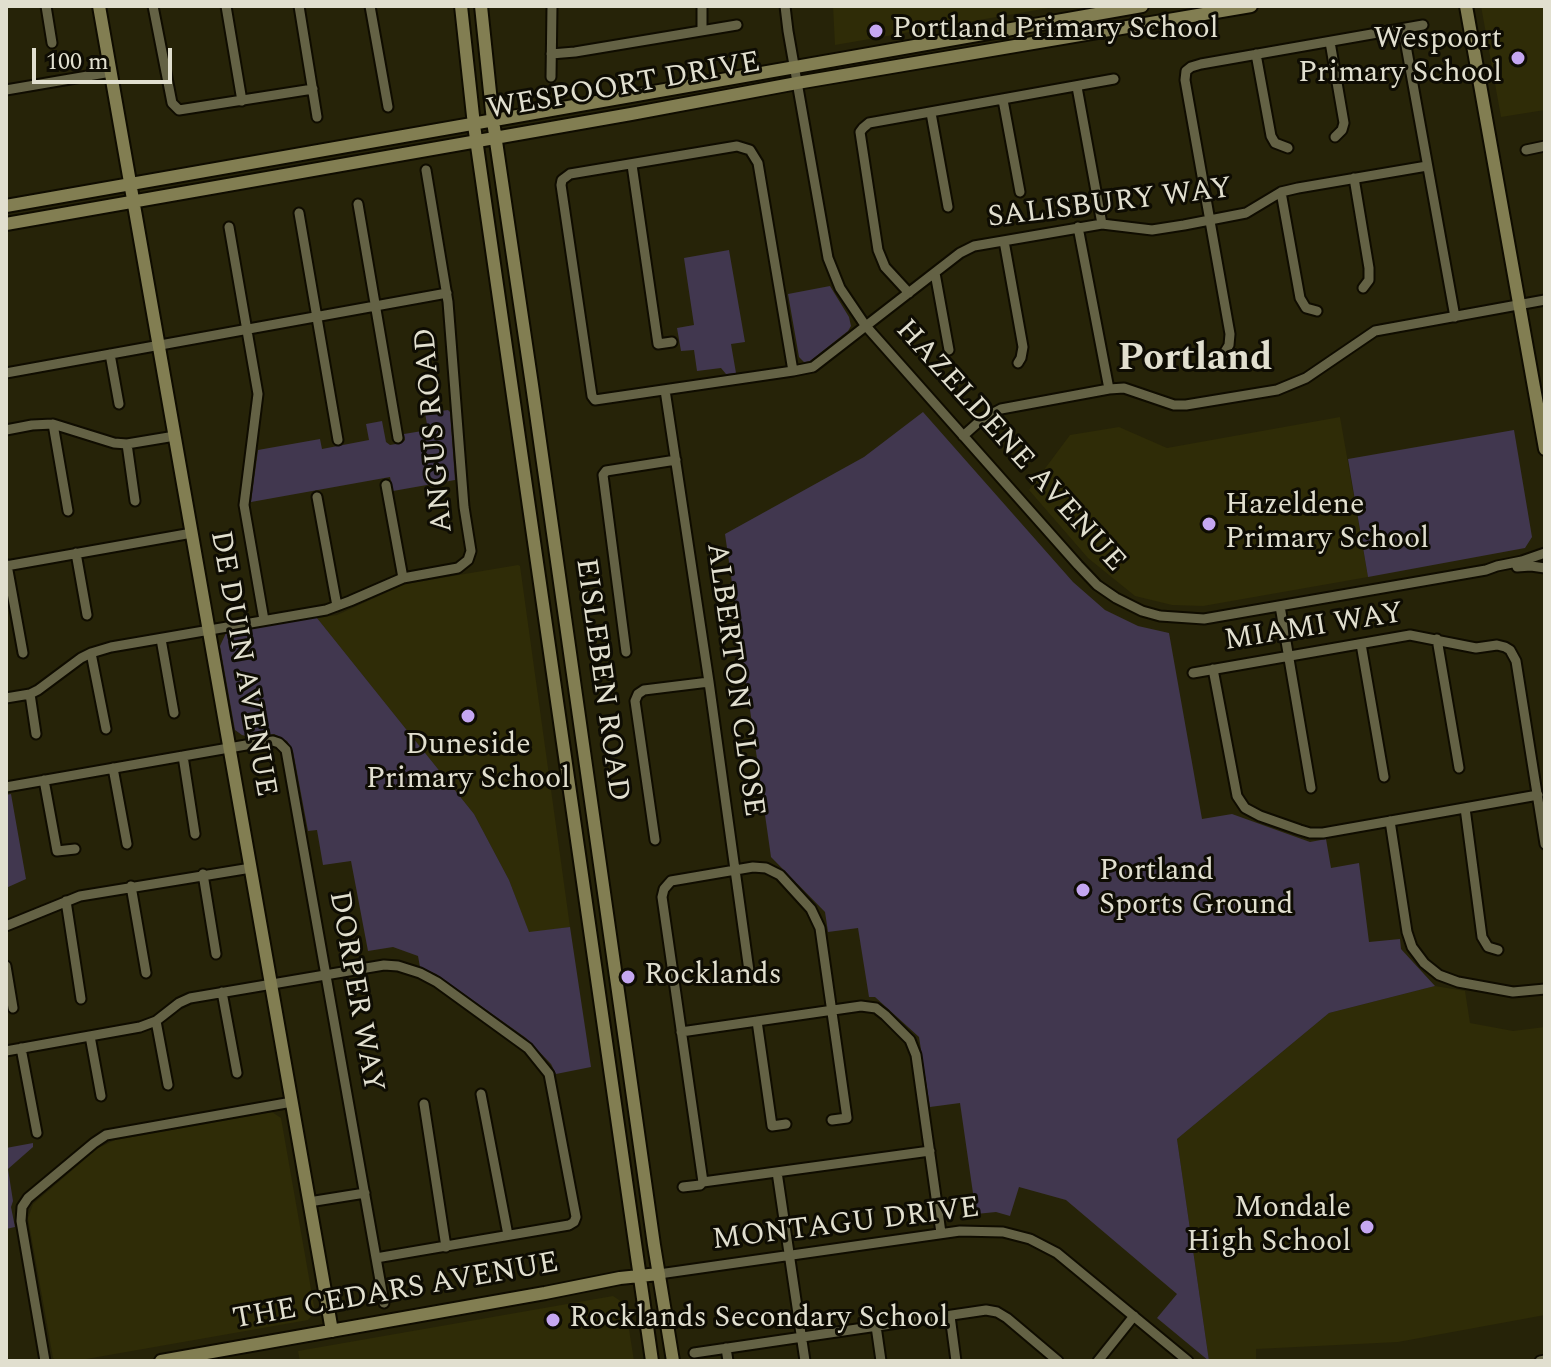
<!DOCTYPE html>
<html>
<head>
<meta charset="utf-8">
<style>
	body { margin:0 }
	#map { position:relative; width:1551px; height:1367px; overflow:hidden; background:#262308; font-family:Spectral,serif }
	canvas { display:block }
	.frame { position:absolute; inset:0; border:8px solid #e1dfcf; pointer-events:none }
	.scale { position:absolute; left:32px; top:48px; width:140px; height:36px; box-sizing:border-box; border:4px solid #e1dfcf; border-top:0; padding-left:10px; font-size:24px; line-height:28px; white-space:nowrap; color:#e1dfcf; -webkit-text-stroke:6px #0e0c03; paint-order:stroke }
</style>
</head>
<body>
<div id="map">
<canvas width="1551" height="1367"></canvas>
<div class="frame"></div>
<div class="scale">100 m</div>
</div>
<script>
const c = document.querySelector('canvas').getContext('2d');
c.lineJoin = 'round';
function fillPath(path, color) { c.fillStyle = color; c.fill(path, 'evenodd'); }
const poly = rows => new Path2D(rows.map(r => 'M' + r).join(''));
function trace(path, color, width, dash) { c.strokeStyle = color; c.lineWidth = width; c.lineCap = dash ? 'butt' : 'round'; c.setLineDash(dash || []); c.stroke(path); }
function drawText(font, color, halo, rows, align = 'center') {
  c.font = font + ' Spectral,serif'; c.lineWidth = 6; c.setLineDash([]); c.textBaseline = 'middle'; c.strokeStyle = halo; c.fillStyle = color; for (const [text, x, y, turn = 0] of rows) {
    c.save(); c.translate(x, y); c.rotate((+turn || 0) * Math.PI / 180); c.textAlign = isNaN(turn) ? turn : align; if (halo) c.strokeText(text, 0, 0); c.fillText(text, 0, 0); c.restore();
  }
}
fillPath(poly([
	[833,6,1060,6,835,45],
	[1481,6,1545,6,1545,110,1501,117],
	[1340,417,1368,577,1203,606,1172,605,1135,596,1088,558,1029,490,1070,435,1119,427,1167,448],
	[518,565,520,566,570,927,529,933,509,880,474,814,317,618,337,615,405,584],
	[1435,986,1465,991,1470,1023,1513,1031,1545,1027,1545,1315,1398,1342,1256,1349,1256,1361,1209,1361,1177,1139,1329,1013],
	[272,1112,281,1118,315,1312,308,1320,75,1361,58,1361,53,1358,28,1218,33,1204,98,1148,115,1140],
	[613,1296,625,1304,634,1361,300,1361,298,1351]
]), '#2f2c07');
fillPath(poly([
	[729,250,745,342,731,344,736,373,726,374,721,368,697,371,694,350,681,351,677,328,694,325,684,258],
	[830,286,849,317,851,326,848,331,810,361,804,362,799,357,788,294],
	[448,410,450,412,455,480,393,491,390,477,251,502,258,450,320,439,322,449,369,440,366,424,382,421,386,442,390,445,402,443,405,440,404,434,428,430,425,413],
	[923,412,1073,582,1105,610,1138,626,1169,633,1202,819,1232,814,1310,842,1326,839,1331,868,1359,863,1369,942,1400,939,1401,949,1435,986,1329,1013,1177,1139,1209,1361,1157,1318,1177,1294,1066,1200,1019,1187,1010,1216,996,1212,976,1214,960,1103,930,1107,919,1037,875,997,869,997,858,928,828,932,825,912,771,857,725,534,864,457],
	[1514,430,1532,537,1525,548,1368,577,1348,459],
	[312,618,317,618,474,814,509,880,529,932,570,927,591,1067,556,1074,551,1064,526,1038,436,974,420,967,418,956,393,947,368,951,351,861,323,865,317,830,308,831,293,751,287,741,274,734,250,737,242,735,235,730,220,646,226,633],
	[11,794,26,879,6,888,6,795],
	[33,1143,33,1147,8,1169,13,1201,11,1207,15,1227,6,1229,6,1148]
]), '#41374f');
const street = poly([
	[46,6,52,43],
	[153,6,172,103,179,110,313,89],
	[226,6,242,101],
	[299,6,317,117],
	[370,6,388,107],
	[702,6,702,30],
	[785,6,788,31,828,258,840,288,865,325,1078,565,1097,585,1116,598,1142,611,1160,616,1204,619,1486,570,1497,566,1522,561,1545,553],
	[1403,29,1455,317],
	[1330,42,1344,123,1342,130,1335,137],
	[551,54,575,52,737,25],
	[1256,54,1271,136,1275,143,1288,148],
	[551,77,552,6],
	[1077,87,1102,224],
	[6,90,111,72],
	[1003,100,1020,192],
	[931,113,948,207],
	[1526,150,1545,146],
	[632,165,658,344,672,342],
	[1354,178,1369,268,1369,280,1363,288],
	[1281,192,1300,298,1306,308,1317,311],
	[358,204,398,438],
	[299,213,338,440],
	[229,227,258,394,244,505,264,620],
	[1078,227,1109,389],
	[1004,241,1023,347,1021,358,1018,363],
	[935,273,949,350],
	[909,293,885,267,878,250,860,132,863,128,869,123,1114,79],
	[110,354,119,404],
	[1223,355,1229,345,1230,334,1185,80,1186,71,1191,67,1201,64,1423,25],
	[793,371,758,163,750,150,737,146,570,174,562,180,561,185,592,396,595,400,793,371,813,367,960,253,974,246,1102,224,1152,230,1184,225,1246,213,1281,192,1298,188,1427,166],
	[6,373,447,293],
	[665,390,709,682,750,978],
	[53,424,68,511],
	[6,430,32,425,53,424,114,443,127,444,175,436],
	[963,436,982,419,1001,409,1109,389,1124,388,1174,405,1186,405,1277,390,1306,378,1375,331,1545,300],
	[127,444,135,501],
	[386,485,403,578],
	[317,497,337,606],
	[76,553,87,615],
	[7,565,23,653],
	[6,566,192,533],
	[1517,567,1531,566,1545,568],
	[1280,606,1311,788],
	[161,639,174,713],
	[1437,639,1459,768],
	[1361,644,1384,777],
	[626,652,603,475,606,471,676,460],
	[91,653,106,729],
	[1213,669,1237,796,1245,808,1260,816,1300,830,1310,833,1323,833,1538,795],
	[1193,673,1410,635,1476,648,1497,645,1505,647,1510,650,1516,661,1545,844],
	[30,694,36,734],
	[6,698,30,694,38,690,81,658,91,653,111,647,326,610,350,601,403,578,458,568,468,560,471,551,464,507,448,302,426,170],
	[183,756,195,834],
	[113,768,127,844],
	[44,780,57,851,75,849],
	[6,787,246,745,273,741,279,743,286,750,384,1303],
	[1465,808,1482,937,1488,947,1498,950],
	[1390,821,1407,932,1412,947,1424,963,1439,975,1458,982,1513,992,1545,989],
	[655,840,635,701,638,694,644,690,709,682],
	[203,874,216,954],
	[131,886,146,973],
	[66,901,81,999],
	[6,926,80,896,251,868],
	[6,966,13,1008],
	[222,992,237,1073],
	[156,1021,168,1085],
	[757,1021,772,1126,786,1124],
	[681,1032,861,1006,876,1008,885,1015,910,1040,916,1055,941,1233],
	[90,1036,101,1096],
	[21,1048,37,1133],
	[6,1051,140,1027,156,1021,179,1003,190,998,384,965,398,966,420,973,437,982,528,1048,549,1074,576,1217,574,1222,569,1225,376,1258],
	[481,1094,508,1235],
	[424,1104,446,1247],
	[832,1120,847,1118,820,928,811,909,780,875,766,868,753,867,671,881,664,889,662,897,703,1182,930,1151],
	[777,1172,805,1361],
	[683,1187,700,1185,703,1182],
	[309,1202,365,1193],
	[659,1274,960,1231,1003,1232,1030,1239,1057,1253,1188,1361],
	[950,1316,956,1361],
	[876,1326,881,1361],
	[726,1348,728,1361],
	[694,1353,986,1310,997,1312,1007,1318,1058,1361],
	[45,1361,21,1221,22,1207,28,1198,94,1143,106,1135,292,1102],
	[1098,1361,1134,1316],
	[1540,1361,1545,1360]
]);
const secondary = poly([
	[99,6,332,1331],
	[461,6,474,125,652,1361],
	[481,6,493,121,532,385,654,1245,673,1361],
	[1466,6,1545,449],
	[6,206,1142,6],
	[6,224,631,114,797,83,1251,6],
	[161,1361,545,1293,620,1278,659,1274]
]);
trace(street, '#0f0c00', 13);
trace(secondary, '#0f0c00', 16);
trace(street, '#646245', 9);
trace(secondary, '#827e52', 12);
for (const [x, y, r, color] of [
	[876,31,8,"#c5a7f1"],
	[1518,58,8,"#c5a7f1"],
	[1209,524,8,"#c5a7f1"],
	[468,716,8,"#c5a7f1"],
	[1083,890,8,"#c5a7f1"],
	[628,977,8,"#c5a7f1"],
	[1367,1227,8,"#c5a7f1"],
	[553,1320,8,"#c5a7f1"]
]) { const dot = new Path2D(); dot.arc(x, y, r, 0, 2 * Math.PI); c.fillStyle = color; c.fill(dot); trace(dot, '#0e0c03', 3); }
drawText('30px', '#e1dfcf', '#0e0c03', [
	["Portland Primary School",892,31],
	["Wespoort",1502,41,"right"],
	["Primary School",1502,75,"right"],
	["Hazeldene",1225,507],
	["Primary School",1225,541],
	["Duneside",468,747,"center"],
	["Primary School",468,781,"center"],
	["Portland",1099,873],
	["Sports Ground",1099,907],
	["Rocklands",644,977],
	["Mondale",1351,1210,"right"],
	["High School",1351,1244,"right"],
	["Rocklands Secondary School",569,1320]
], 'left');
drawText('30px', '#e1dfcf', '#0e0c03', [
	["WESPOORT DRIVE",624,88,-10],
	["SALISBURY WAY",1110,205,-7],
	["ANGUS ROAD",436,430,-95],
	["HAZELDENE AVENUE",1009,447,48],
	["MIAMI WAY",1314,629,-9],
	["DE DUIN AVENUE",241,664,80],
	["EISLEBEN ROAD",600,680,82],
	["ALBERTON CLOSE",733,680,82],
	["DORPER WAY",354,992,80],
	["MONTAGU DRIVE",846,1226,-7],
	["THE CEDARS AVENUE",396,1293,-10]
]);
drawText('bold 38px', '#e1dfcf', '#0e0c03', [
	["Portland",1195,362]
]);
</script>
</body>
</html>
